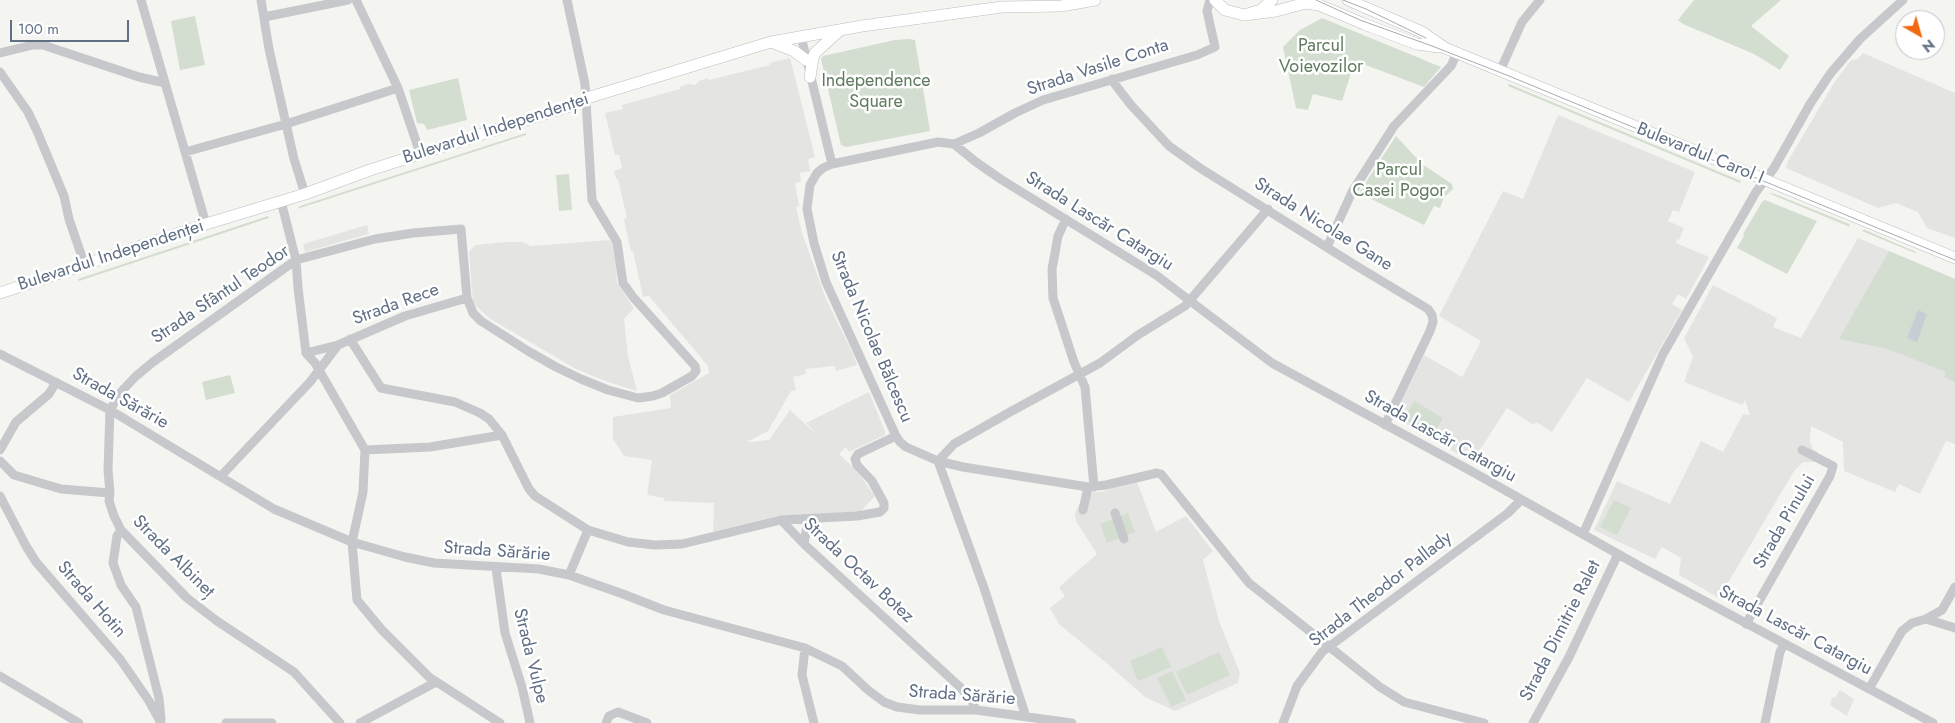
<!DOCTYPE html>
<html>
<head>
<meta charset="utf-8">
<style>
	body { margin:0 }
	#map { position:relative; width:1955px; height:723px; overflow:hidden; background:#f4f5f0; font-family:Jost,sans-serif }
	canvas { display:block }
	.north { position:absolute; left:1895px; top:10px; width:50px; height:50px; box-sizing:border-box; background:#fff; border:1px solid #bfc5ce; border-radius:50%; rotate:142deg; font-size:14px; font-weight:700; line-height:20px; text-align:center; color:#606f84 }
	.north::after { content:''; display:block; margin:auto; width:18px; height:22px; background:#f46910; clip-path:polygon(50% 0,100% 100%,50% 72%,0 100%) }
	.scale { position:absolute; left:10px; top:20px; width:119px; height:22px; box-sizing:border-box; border:2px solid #606f84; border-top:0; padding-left:6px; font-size:15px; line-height:18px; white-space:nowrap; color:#606f84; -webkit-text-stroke:4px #fff; paint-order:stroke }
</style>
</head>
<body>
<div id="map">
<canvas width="1955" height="723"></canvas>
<div class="north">N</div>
<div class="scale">100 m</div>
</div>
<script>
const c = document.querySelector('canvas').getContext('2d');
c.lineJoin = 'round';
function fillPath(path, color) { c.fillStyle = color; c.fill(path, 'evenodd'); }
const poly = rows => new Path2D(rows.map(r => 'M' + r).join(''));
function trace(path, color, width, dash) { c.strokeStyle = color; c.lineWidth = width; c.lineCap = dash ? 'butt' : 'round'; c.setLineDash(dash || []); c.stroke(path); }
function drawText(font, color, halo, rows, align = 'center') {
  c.font = font + ' Jost,sans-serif'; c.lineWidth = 5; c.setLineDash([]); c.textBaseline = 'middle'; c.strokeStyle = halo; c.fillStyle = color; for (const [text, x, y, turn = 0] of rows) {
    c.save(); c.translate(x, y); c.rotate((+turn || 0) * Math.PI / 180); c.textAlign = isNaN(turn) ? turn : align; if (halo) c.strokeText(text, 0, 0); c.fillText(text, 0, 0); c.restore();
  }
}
fillPath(poly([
	[1863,53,1955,93,1955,238,1927,228,1918,212,1896,203,1878,208,1786,168,1788,161,1834,83,1851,60,1858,59],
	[790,58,815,157,808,159,810,171,800,173,801,182,795,183,799,206,796,207,802,233,826,299,853,354,857,365,836,371,835,366,805,369,806,374,793,377,796,390,791,391,768,431,749,441,746,439,749,442,769,440,790,410,822,439,806,423,869,392,885,431,885,435,849,452,846,447,839,454,857,471,875,496,859,513,779,516,713,532,714,503,664,501,664,498,647,495,652,460,624,456,613,439,613,417,671,408,670,395,709,373,708,366,649,296,643,297,633,251,631,251,627,234,624,219,627,218,618,179,616,179,614,171,622,168,619,155,615,155,605,113,623,109,622,105,680,89,680,87,688,84,695,85,699,81,708,78,709,80,770,65,769,63],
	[1558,115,1695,172,1679,212,1673,210,1668,221,1684,228,1679,240,1677,239,1676,243,1709,257,1686,299,1678,294,1672,304,1682,310,1629,402,1587,378,1552,432,1536,422,1534,425,1507,408,1472,462,1403,422,1397,411,1424,355,1462,377,1463,376,1481,341,1439,316,1503,191,1523,199],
	[367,225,369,234,305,252,303,244],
	[1858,238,1955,279,1955,444,1946,441,1920,494,1899,484,1895,492,1844,471,1843,442,1811,426,1810,441,1813,449,1818,452,1814,462,1803,462,1794,471,1719,598,1679,575,1681,558,1662,547,1655,559,1594,530,1617,481,1670,504,1701,441,1723,452,1743,414,1750,415,1745,400,1742,405,1684,382,1693,357,1684,338,1713,285,1777,318,1773,327,1801,338],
	[610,240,615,246,617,283,634,308,624,319,628,356,637,391,608,382,576,369,489,318,476,306,473,302,469,252,475,245,506,242,522,242,531,246],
	[1137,482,1156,532,1186,516,1213,551,1203,560,1219,621,1240,673,1238,683,1175,711,1145,697,1110,666,1059,624,1050,608,1065,596,1059,587,1097,554,1076,521,1075,513,1086,492,1100,492],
	[1840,690,1854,699,1847,716,1830,705,1832,697,1835,698]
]), '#e4e5e3');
fillPath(poly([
	[1694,0,1781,0,1751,26,1789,56,1780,70,1754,54,1683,24,1678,20],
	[195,16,205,65,180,70,171,21],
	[1322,18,1441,67,1424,87,1355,61,1342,101,1313,94,1308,110,1296,108,1283,47,1300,30],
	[909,39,915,40,930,131,846,147,841,145,821,59,823,56,895,40],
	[458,78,467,120,427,130,424,124,417,123,409,90],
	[1509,84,1741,181,1740,183,1508,86],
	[526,133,526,135,297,209,300,206],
	[1396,136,1422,164,1452,184,1453,189,1444,197,1440,208,1434,206,1424,225,1359,193],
	[569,174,572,210,559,211,556,175],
	[1768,193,1775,194,1849,224,1850,227],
	[1765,200,1817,221,1787,274,1737,248,1744,236,1743,234,1762,202],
	[268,216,269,218,79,281,78,279],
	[1863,230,1865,230,1916,252,1915,253,1862,231],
	[1889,251,1955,279,1955,382,1944,377,1946,372,1888,349,1839,339],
	[230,375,235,393,206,400,202,382],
	[1414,401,1443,418,1432,436,1404,419],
	[1614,500,1631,508,1617,535,1600,527],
	[1128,513,1135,532,1107,543,1100,524],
	[1162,647,1171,667,1138,681,1130,661],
	[1219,652,1230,675,1187,695,1176,672],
	[1172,671,1186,700,1171,707,1157,678]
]), '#d3ddd0');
fillPath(poly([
	[1918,310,1927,314,1917,342,1907,338]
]), '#c6ced4');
const major = poly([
	[1215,0,1225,10,1244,15,1261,10,1272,0],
	[1348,0,1422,32,1445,48,1955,258],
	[1244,15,1276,11,1306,3,1319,5,1364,24,1417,44,1438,47],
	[771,42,794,51,806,60],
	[810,77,813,58,815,53,840,30],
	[0,293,206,224,305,194,370,170,573,105,587,98,771,42,862,26,1002,7,1061,6,1095,0]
]);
trace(major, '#babdc1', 12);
trace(poly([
	[141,0,206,224],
	[261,0,269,49,294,159,305,194],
	[356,0,398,88,420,153],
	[1210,0,1207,11,1215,47,1197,55,1043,100,1015,113,979,133,954,144,938,142,832,164,823,168,817,173,810,185,807,209,814,243,826,282,896,436,900,442,906,447,938,461,963,467,1088,487,1106,485,1157,473,1161,474,1249,583,1380,687,1404,702,1484,723],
	[264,17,348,0],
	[801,36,832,164],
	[0,53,33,45,43,45,139,77,165,83],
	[1500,71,1522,22,1540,0],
	[0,72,28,112,37,131,64,196,69,219,85,266],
	[1112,79,1114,83,1131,105,1169,146,1200,168,1355,265,1428,309,1432,315,1433,322,1430,331,1385,425],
	[954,144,976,162,1002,180,1156,275,1272,363,1471,471,1641,567,1933,723],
	[185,152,286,124,398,88],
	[281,201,296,260,298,288,306,353,315,363,365,450,363,492,352,542,357,600,382,630,429,677,500,723],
	[1066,219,1058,236,1055,253,1052,269,1053,298,1074,362,1085,387,1094,487],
	[1327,247,1352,192,1394,126,1451,66,1457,53],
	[350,339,381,388,455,402,480,413,489,419,502,435,529,489,535,496,588,530,628,542,655,545,682,544,781,520,857,516,880,512,884,508,884,503,872,481,857,465,855,459,858,454,896,436],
	[306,353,338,345,405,316,467,298],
	[0,354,110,410,274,509,352,542,405,557,434,563,539,569,569,575,623,594,664,610,805,648,842,666,868,690,884,702,897,707,920,710,976,710,1072,723],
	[0,450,16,422,49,394,56,382],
	[365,450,430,447,502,435],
	[0,461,14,475,61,489,110,493],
	[938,461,954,444,1010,412,1100,363,1138,335,1185,306,1268,209],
	[938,461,984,588,1026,717],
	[221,476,310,382,338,345],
	[0,496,26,546,36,562,120,659,149,701,161,723],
	[1083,510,1088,487],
	[1115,513,1124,539],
	[781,520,804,544,960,687,972,701,976,710],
	[121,530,117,536,113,563,121,585,136,607,159,698,161,719],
	[1583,534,1663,354,1756,192,1774,168,1810,104,1830,74,1860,39,1903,0],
	[804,544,808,520],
	[496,568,505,633,522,687,530,723],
	[569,575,588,530],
	[1926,619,1955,628],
	[1746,624,1830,476,1833,466,1802,450],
	[805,648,802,675,814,723],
	[0,676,79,723],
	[1869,689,1902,631,1912,623,1926,619,1942,610,1955,587],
	[226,723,272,723],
	[340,723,294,672,217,621,187,598,121,530,114,516,109,501,110,493,108,470,110,410,120,393,135,377,153,362,296,260,375,239,413,233,461,229,467,298,473,313,481,321,528,351,556,367,581,379,608,390,638,398,653,396,662,393,692,376,696,371,695,366,633,297,623,283,617,242,592,200,585,84,567,0],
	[360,723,436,682],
	[606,723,609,716,618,712,647,723],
	[1283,723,1297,686,1322,652,1508,513,1521,500],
	[1533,723,1569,657,1618,554],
	[1765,723,1780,652,1784,644]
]), '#c6c8cc', 9);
trace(major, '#fff', 11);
trace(poly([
	[1316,0,1360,20,1432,46,1509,76,1955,260],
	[1343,0,1366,9,1426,38]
]), '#a7abb2', 1);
drawText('18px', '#617b60', '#fff', [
	["Parcul",1321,47],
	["Voievozilor",1321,68],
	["Independence",876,82],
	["Square",876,103],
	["Parcul",1399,171],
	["Casei Pogor",1399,192]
]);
drawText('18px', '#606f84', '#fff', [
	["Strada Vasile Conta",1098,68,-18],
	["Bulevardul Independenței",496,129,-18],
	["Bulevardul Carol I",1700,154,22],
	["Strada Lascăr Catargiu",1099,222,32],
	["Strada Nicolae Gane",1323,225,32],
	["Bulevardul Independenței",111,256,-18],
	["Strada Sfântul Teodor",221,295,-34],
	["Strada Rece",396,305,-20],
	["Strada Nicolae Bălcescu",871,337,67],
	["Strada Sărărie",120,399,29],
	["Strada Lascăr Catargiu",1440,437,29],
	["Strada Pinului",1785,522,-60],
	["Strada Sărărie",497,552,4],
	["Strada Albineț",173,557,45],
	["Strada Octav Botez",858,571,43],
	["Strada Theodor Pallady",1381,590,-38],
	["Strada Hotin",91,600,49],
	["Strada Dimitrie Ralet",1561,631,-63],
	["Strada Lascăr Catargiu",1795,631,28],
	["Strada Vulpe",530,656,76],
	["Strada Sărărie",962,696,4]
]);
</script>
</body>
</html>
